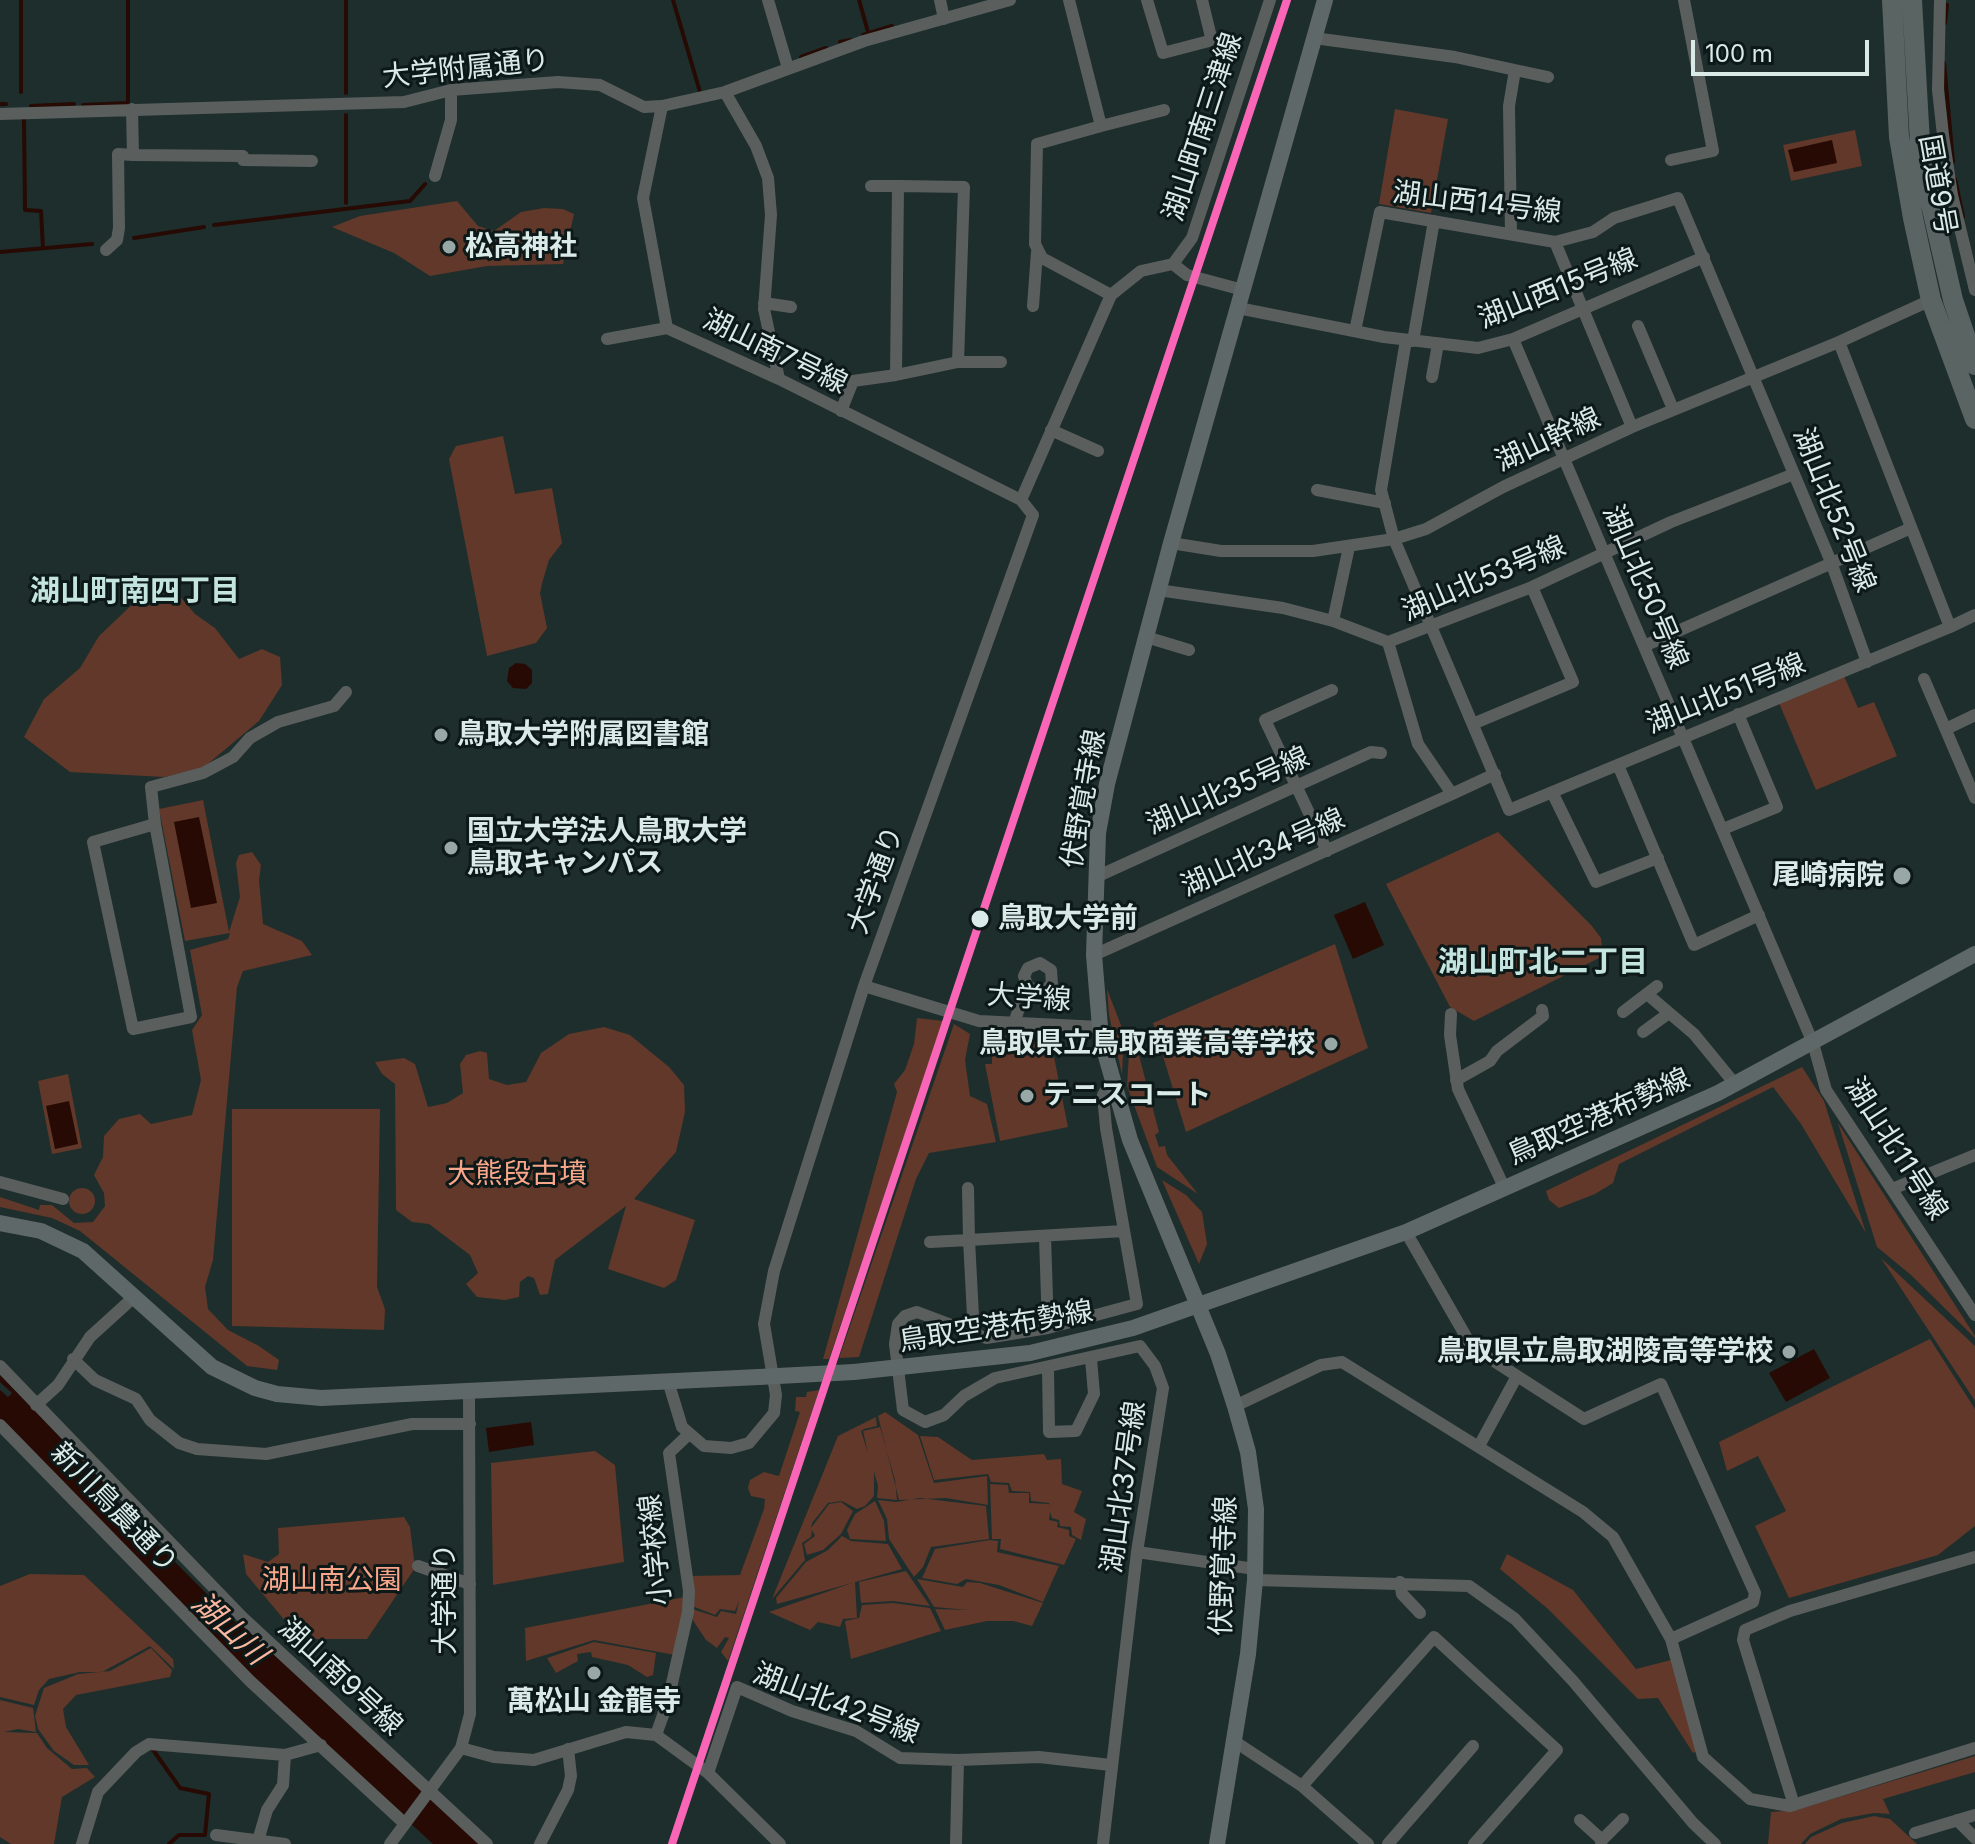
<!DOCTYPE html>
<html>
<head>
<meta charset="utf-8">
<style>
	body { margin:0 }
	#map { position:relative; width:1975px; height:1844px; overflow:hidden; background:#1e2e2c; font-family:Inter,sans-serif }
	canvas { display:block }
	.scale { position:absolute; left:1691px; top:40px; width:178px; height:36px; box-sizing:border-box; border:4px solid #daeae7; border-top:0; padding-left:10px; font-size:24px; line-height:28px; white-space:nowrap; color:#daeae7; -webkit-text-stroke:6px #0d1918; paint-order:stroke }
</style>
</head>
<body>
<div id="map">
<canvas width="1975" height="1844"></canvas>
<div class="scale">100 m</div>
</div>
<script>
const c = document.querySelector('canvas').getContext('2d');
c.lineJoin = 'round';
function fillPath(path, color) { c.fillStyle = color; c.fill(path, 'evenodd'); }
const poly = rows => new Path2D(rows.map(r => 'M' + r).join(''));
function trace(path, color, width, dash) { c.strokeStyle = color; c.lineWidth = width; c.lineCap = dash ? 'butt' : 'round'; c.setLineDash(dash || []); c.stroke(path); }
function drawText(font, color, halo, rows, align = 'center') {
  c.font = font + ' Inter,"Noto Sans JP",sans-serif'; c.lineWidth = 6; c.setLineDash([]); c.textBaseline = 'middle'; c.strokeStyle = halo; c.fillStyle = color; for (const [text, x, y, turn = 0] of rows) {
    c.save(); c.translate(x, y); c.rotate((+turn || 0) * Math.PI / 180); c.textAlign = isNaN(turn) ? turn : align; if (halo) c.strokeText(text, 0, 0); c.fillText(text, 0, 0); c.restore();
  }
}
fillPath(poly([
	[1395,109,1448,119,1431,213,1379,204],
	[1855,130,1862,166,1791,181,1783,145],
	[457,201,478,226,494,231,521,212,544,208,563,209,574,214,563,264,487,266,430,276,394,253,332,227,360,216],
	[503,436,515,494,552,488,562,543,549,560,543,580,540,593,547,628,536,643,487,656,449,459,456,446],
	[157,581,177,593,195,614,215,628,239,659,262,649,280,657,282,685,259,721,203,768,164,777,70,772,24,737,44,699,80,668,99,636],
	[1844,676,1858,708,1874,702,1897,756,1816,790,1779,703],
	[203,800,229,932,240,897,236,863,239,855,252,852,261,865,259,880,263,924,302,941,312,955,243,971,237,987,213,1260,205,1287,208,1309,228,1330,259,1346,279,1360,277,1370,247,1366,80,1231,52,1218,0,1207,0,1197,39,1210,40,1205,52,1205,74,1223,93,1222,105,1206,104,1193,94,1175,103,1157,104,1136,119,1119,140,1114,151,1124,192,1115,201,1080,192,1030,202,1015,190,950,228,939,230,933,185,941,159,809],
	[1498,832,1592,926,1601,938,1603,956,1474,1021,1450,1007,1386,884],
	[1335,944,1368,1048,1186,1132,1153,1023],
	[1107,989,1124,1033,1122,1075,1109,1015],
	[917,1018,943,1021,829,1359,823,1359,897,1092,894,1084,905,1070,914,1044],
	[954,1024,970,1034,965,1060,970,1096,987,1104,996,1142,929,1153,916,1179,859,1357,839,1358],
	[604,1027,630,1035,669,1067,684,1085,685,1112,676,1152,634,1199,695,1220,676,1280,664,1288,608,1269,626,1206,555,1260,548,1294,540,1295,534,1278,528,1276,520,1282,519,1297,505,1300,477,1297,466,1284,478,1273,470,1255,429,1224,412,1222,396,1210,395,1084,382,1074,375,1062,404,1058,415,1064,428,1107,447,1103,463,1093,460,1064,466,1055,480,1051,487,1053,489,1079,507,1085,526,1082,541,1053,569,1034],
	[1134,1036,1159,1132,1155,1135,1159,1147,1165,1146,1167,1155,1198,1194,1157,1167,1127,1086,1130,1037],
	[992,1039,1051,1042,1068,1127,1000,1141,985,1064,992,1064],
	[1802,1067,1824,1101,1866,1233,1801,1124,1773,1087,1619,1164,1613,1183,1595,1194,1559,1208,1549,1200,1546,1191],
	[68,1074,82,1148,52,1154,38,1081],
	[232,1109,380,1109,377,1287,385,1309,384,1330,232,1326],
	[1838,1123,1975,1336,1975,1338,1911,1275,1877,1247],
	[1162,1180,1186,1195,1202,1212,1207,1244,1199,1264],
	'69 1201a13 13 0 1 1 26 0a13 13 0 1 1-26 0Z',
	[1881,1258,1975,1346,1975,1401],
	[1930,1339,1975,1409,1975,1526,1938,1555,1789,1598,1755,1526,1786,1511,1758,1456,1727,1471,1719,1442],
	[819,1390,728,1661,721,1652,729,1638,725,1637,717,1648,706,1640,690,1616,692,1609,717,1617,721,1611,736,1614,739,1601,735,1611,720,1609,715,1615,692,1606,690,1576,740,1575,764,1509,765,1499,751,1496,748,1488,750,1480,764,1472,779,1476,800,1412,795,1411,796,1397,806,1397,807,1392],
	[885,1412,918,1435,934,1483,987,1476,988,1505,946,1498,899,1500,878,1416],
	[876,1417,877,1426,864,1429,861,1431,868,1453,863,1431,880,1427,895,1480,897,1500,877,1498,878,1486,874,1472,874,1496,865,1506,857,1509,842,1501,828,1503,812,1523,811,1528,829,1504,841,1502,853,1511,841,1534,823,1550,807,1555,804,1544,815,1536,812,1530,811,1537,802,1543,805,1560,772,1599,838,1436],
	[920,1436,938,1437,972,1460,1044,1454,1047,1460,1061,1459,1062,1484,1082,1491,1074,1512,1086,1519,1081,1540,1072,1535,1071,1527,1060,1526,1059,1520,1052,1518,1050,1512,1049,1520,1058,1522,1057,1527,1069,1530,1069,1536,1076,1539,1064,1565,1000,1549,1001,1539,992,1539,990,1484,1008,1485,1009,1493,1029,1493,1029,1503,1049,1504,1051,1509,1049,1503,1031,1501,1030,1492,1012,1491,1009,1483,991,1482,988,1474,934,1480],
	[595,1451,615,1465,624,1562,493,1585,491,1463],
	[920,1498,986,1506,989,1539,931,1547,923,1567,914,1577,889,1539,887,1519,878,1500,896,1502],
	[875,1501,884,1521,886,1541,850,1539,847,1530,855,1514],
	[404,1517,410,1527,415,1568,367,1639,310,1639,291,1628,246,1574,243,1554,268,1562,279,1554,278,1528],
	[842,1536,851,1541,888,1544,902,1569,777,1604,776,1598,806,1562,828,1550],
	[990,1540,998,1541,997,1552,1059,1566,1043,1602,999,1585,966,1579,957,1584,922,1578,935,1549],
	[1507,1554,1573,1590,1636,1669,1671,1660,1697,1751,1693,1753,1658,1698,1638,1699,1548,1609,1500,1569],
	[906,1571,930,1606,893,1601,861,1603,859,1582],
	[30,1574,84,1575,173,1659,174,1669,150,1646,102,1672,80,1672,49,1679,39,1690,34,1705,0,1697,0,1586],
	[917,1579,963,1587,967,1582,980,1583,1043,1603,1032,1626,1013,1621,987,1621,945,1630,935,1609,969,1610,934,1607],
	[855,1582,857,1618,843,1619,840,1627,818,1622,810,1630,769,1612],
	[685,1597,675,1655,594,1640,526,1661,525,1628],
	[893,1603,930,1608,941,1631,851,1659,845,1621,859,1618,862,1605],
	[594,1642,656,1653,653,1675,647,1677,628,1665,592,1657,591,1652,577,1654,578,1661,556,1673,547,1658],
	[151,1648,172,1670,170,1677,76,1695,63,1709,66,1727,89,1765,74,1765,54,1751,38,1729,35,1716,44,1688,78,1674,110,1671],
	[0,1700,33,1708,36,1732,18,1729,4,1732,37,1733,47,1748,72,1769,87,1768,95,1777,62,1797,54,1844,11,1844,0,1837],
	[1975,1756,1975,1772,1883,1799,1890,1814,1874,1813,1841,1819,1810,1834,1801,1844,1768,1844,1771,1812,1796,1810],
	[1874,1816,1890,1819,1917,1844,1805,1844,1811,1837,1842,1823]
]), '#613829');
fillPath(poly([
	[1832,140,1837,163,1794,172,1788,150],
	[516,663,525,664,532,670,532,683,526,689,513,688,507,681,509,668],
	[199,817,217,903,191,908,174,822],
	[1365,902,1384,945,1353,959,1334,915],
	[69,1101,78,1144,55,1149,46,1106],
	[1814,1349,1830,1378,1786,1402,1769,1373],
	[0,1375,107,1486,105,1489,159,1546,237,1624,241,1621,479,1844,433,1844,269,1693,0,1420,0,1390,8,1397,12,1393,0,1382],
	[531,1422,534,1445,489,1452,486,1428]
]), '#270a04');
trace(poly([
	[346,0,346,93],
	[673,0,700,92],
	[859,0,868,32],
	[1945,23,1947,5],
	[863,35,892,26],
	[840,42,851,40],
	[801,57,826,48],
	[1944,63,1953,162],
	[21,92,21,0],
	[0,104,6,104],
	[83,105,128,103,128,0],
	[31,106,74,104],
	[346,115,346,203],
	[24,120,25,210,41,211,43,248],
	[1955,179,1963,217],
	[214,225,410,201,425,184],
	[134,238,204,227],
	[0,252,92,244],
	[151,1747,180,1788,209,1794,205,1835,179,1835,169,1844]
]), '#270a04', 4);
trace(poly([
	[768,0,788,68],
	[940,0,944,19],
	[1069,0,1101,126,1037,144,1035,244,1042,258,1111,295],
	[1147,0,1163,53,1209,41,1211,37,1202,0],
	[1940,0,1938,90,1943,135,1952,195,1975,290],
	[1314,38,1455,57,1515,70,1509,106,1511,234],
	[1515,70,1548,77],
	[725,92,756,146,768,178,771,215,764,309,779,379],
	[662,106,643,198,667,328,779,379,1021,500],
	[0,114,404,102,451,90,558,82,600,85,644,107,662,106,725,92,864,41,1010,0],
	[1101,126,1164,110],
	[133,155,243,156,243,160,312,161],
	[1671,160,1713,151,1684,0],
	[435,176,451,120,451,90],
	[871,186,898,186],
	[1555,242,1632,427],
	[106,250,117,240,119,228,118,154,133,155,132,109],
	[1173,264,1192,238,1270,0],
	[1173,264,1187,275,1243,290],
	[764,303,791,307],
	[1033,306,1037,252],
	[1238,308,1384,337,1478,348,1513,339,1704,257],
	[1638,326,1673,409],
	[1355,331,1380,212,1555,242,1593,232,1614,218,1678,198,1831,562,1867,662],
	[607,339,667,328],
	[1513,339,1813,1043,1826,1090,1975,1315],
	[1406,340,1381,490,1394,539,1509,810,1950,627,1839,342],
	[1413,341,1434,221],
	[958,362,1001,362],
	[1432,377,1438,344],
	[841,411,853,381,896,375,958,362,964,187,898,186,896,375],
	[1051,430,1098,451],
	[1317,490,1385,503],
	[1171,543,1221,551,1313,551,1394,539,1426,529,1503,487,1632,427,1839,342,1931,300],
	[1349,547,1333,621,1388,642],
	[1158,590,1283,608,1333,621],
	[1950,627,1975,615],
	[1146,637,1189,650],
	[1644,646,1911,528],
	[1924,679,1975,798],
	[1475,723,1573,682,1532,587],
	[1946,729,1975,715],
	[1618,765,1694,945,1759,915],
	[1495,774,1452,794,1418,744,1388,642,1532,587,1671,522,1794,474],
	[1552,792,1596,882,1658,858],
	[155,824,191,1017,133,1029,93,842,155,824,151,787,203,773,233,757,250,738,278,722,334,706,346,692],
	[1723,829,1777,807,1738,714],
	[1327,851,1265,720,1332,690],
	[1096,877,1371,752,1381,753],
	[1094,955,1452,794],
	[864,986,979,1021,1100,1027],
	[1647,994,1694,1034,1735,1084],
	[1623,1012,1657,986],
	[1451,1014,1450,1035,1458,1089,1504,1187],
	[1014,1023,1027,985,1024,976,1028,968,1040,963,1051,970,1052,984,1045,990,1035,991,1027,985],
	[1643,1032,1669,1013],
	[1456,1080,1490,1061,1497,1051,1543,1016,1542,1010],
	[0,1182,63,1199],
	[1892,1189,1975,1155],
	[1406,1232,1472,1347,1584,1419,1661,1384,1755,1593,1753,1602,1671,1639],
	[1045,1237,1048,1328],
	[930,1242,969,1240,968,1188],
	[974,1335,969,1240,1124,1231],
	[73,1359,95,1380,136,1399,150,1420,179,1443,197,1449,266,1454,412,1424,470,1424],
	[0,1366,242,1617,487,1844],
	[1048,1368,1049,1432,1076,1431,1094,1394,1091,1359],
	[668,1381,682,1427,704,1446,731,1448,749,1443,774,1413,776,1395,764,1324,774,1271,864,986,1033,515,1021,500,1111,295,1141,271,1173,264],
	[36,1405,58,1385,90,1337,134,1297],
	[1235,1406,1321,1365,1342,1362,1583,1512,1613,1537,1671,1639,1703,1757,1750,1799,1790,1806,1975,1748],
	[0,1425,250,1681,403,1822],
	[1479,1446,1517,1376],
	[1137,1552,1255,1569],
	[418,1566,470,1584],
	[1255,1580,1469,1586,1515,1619,1573,1681,1693,1823,1715,1844],
	[1400,1582,1402,1594,1420,1613],
	[656,1735,668,1701,688,1612,689,1591,669,1453,688,1435],
	[1234,1741,1302,1786,1368,1844],
	[461,1748,494,1757,534,1760,626,1732,656,1735,708,1773,780,1844],
	[708,1773,737,1687,792,1711,856,1731,900,1758,958,1760],
	[1302,1786,1434,1637,1557,1750,1474,1844],
	[1794,1805,1743,1640,1745,1630,1790,1611,1975,1557],
	[1580,1820,1602,1840,1601,1844],
	[1957,1820,1975,1838],
	[1915,1833,1975,1815],
	[216,1835,285,1844],
	[1602,1840,1623,1819],
	[82,1844,98,1792,136,1752,149,1744,285,1755,321,1745],
	[257,1844,267,1810,283,1785,285,1755],
	[390,1844,461,1748,470,1714,469,1391],
	[540,1844,568,1790,571,1776,568,1749],
	[956,1844,958,1760,1039,1757,1111,1765],
	[1103,1844,1137,1552,1163,1388,1155,1366,1140,1346,995,1378,964,1396,944,1415,925,1422,903,1410,895,1344,898,1324,905,1316,917,1312,986,1338,1048,1328,1137,1304,1106,1128,1103,1095,1112,1080],
	[1388,1844,1473,1746]
]), '#5a5f5e', 12);
trace(poly([
	[0,1223,41,1231,83,1251,212,1367,255,1388,277,1394,321,1398,759,1377],
	[854,1372,1030,1353,1133,1328,1406,1232,1718,1093,1975,954],
	[1217,1844,1248,1654,1255,1580,1256,1509,1248,1452,1235,1406,1218,1354,1130,1140,1106,1056,1100,1027,1094,955,1098,833,1107,784,1171,543,1325,0]
]), '#5f6868', 16);
trace(poly([
	[1892,0,1899,137,1913,218,1931,300,1975,419],
	[1912,0,1921,161,1953,300,1975,365]
]), '#5a6563', 20);
trace(poly([
	[759,1377,854,1372]
]), '#5f6868', 16);
trace(poly([
	[672,1844,1287,0]
]), '#fa66b7', 8);
for (const [x, y, r, color] of [
	[449,247,8,"#98a8a6"],
	[441,735,8,"#98a8a6"],
	[451,848,8,"#98a8a6"],
	[1902,876,10,"#98a8a6"],
	[980,919,10,"#daeae7"],
	[1331,1044,8,"#98a8a6"],
	[1027,1096,8,"#98a8a6"],
	[1789,1352,8,"#98a8a6"],
	[594,1673,8,"#98a8a6"]
]) { const dot = new Path2D(); dot.arc(x, y, r, 0, 2 * Math.PI); c.fillStyle = color; c.fill(dot); trace(dot, '#0d1918', 3); }
drawText('28px', '#daeae7', '#0d1918', [
	["大学附属通り",466,69,-6],
	["湖山町南三津線",1203,127,-72],
	["国道9号",1937,185,80],
	["湖山西14号線",1477,203,7],
	["湖山西15号線",1558,289,-22],
	["湖山南7号線",775,352,26],
	["湖山幹線",1548,440,-25],
	["湖山北52号線",1834,510,68],
	["湖山北53号線",1484,579,-23],
	["湖山北50号線",1645,587,67],
	["湖山北51号線",1726,694,-22],
	["湖山北35号線",1228,791,-24],
	["伏野覚寺線",1084,799,-80],
	["湖山北34号線",1263,853,-24],
	["大学通り",876,880,-70],
	["大学線",1029,998,4],
	["鳥取空港布勢線",1599,1117,-24],
	["湖山北11号線",1896,1149,57],
	["鳥取空港布勢線",996,1327,-9],
	["湖山北37号線",1124,1487,-82],
	["新川鳥農通り",114,1508,46],
	["小学校線",656,1550,-96],
	["伏野覚寺線",1224,1566,-88],
	["大学通り",446,1599,-90],
	["湖山南9号線",340,1677,43],
	["湖山北42号線",836,1704,21]
]);
drawText('bold 28px', '#daeae7', '#0d1918', [
	["松高神社",465,247],
	["鳥取大学附属図書館",457,735],
	["国立大学法人鳥取大学",467,832],
	["鳥取キャンパス",467,864],
	["尾崎病院",1884,876,"right"],
	["鳥取県立鳥取商業高等学校",1315,1044,"right"],
	["テニスコート",1043,1096],
	["鳥取県立鳥取湖陵高等学校",1773,1352,"right"],
	["萬松山 金龍寺",594,1702,"center"]
], 'left');
drawText('bold 28px', '#daeae7', '#0d1918', [
	["鳥取大学前",998,919]
], 'left');
drawText('28px', '#f9a68a', '#0d1918', [
	["大熊段古墳",517,1175],
	["湖山南公園",332,1581]
]);
drawText('bold 30px', '#c4e4e0', '#0d1918', [
	["湖山町南四丁目",135,592],
	["湖山町北二丁目",1543,963]
]);
drawText('italic 30px', '#fab7a0', '#0d1918', [
	["湖山川",229,1629,43]
]);
</script>
</body>
</html>
